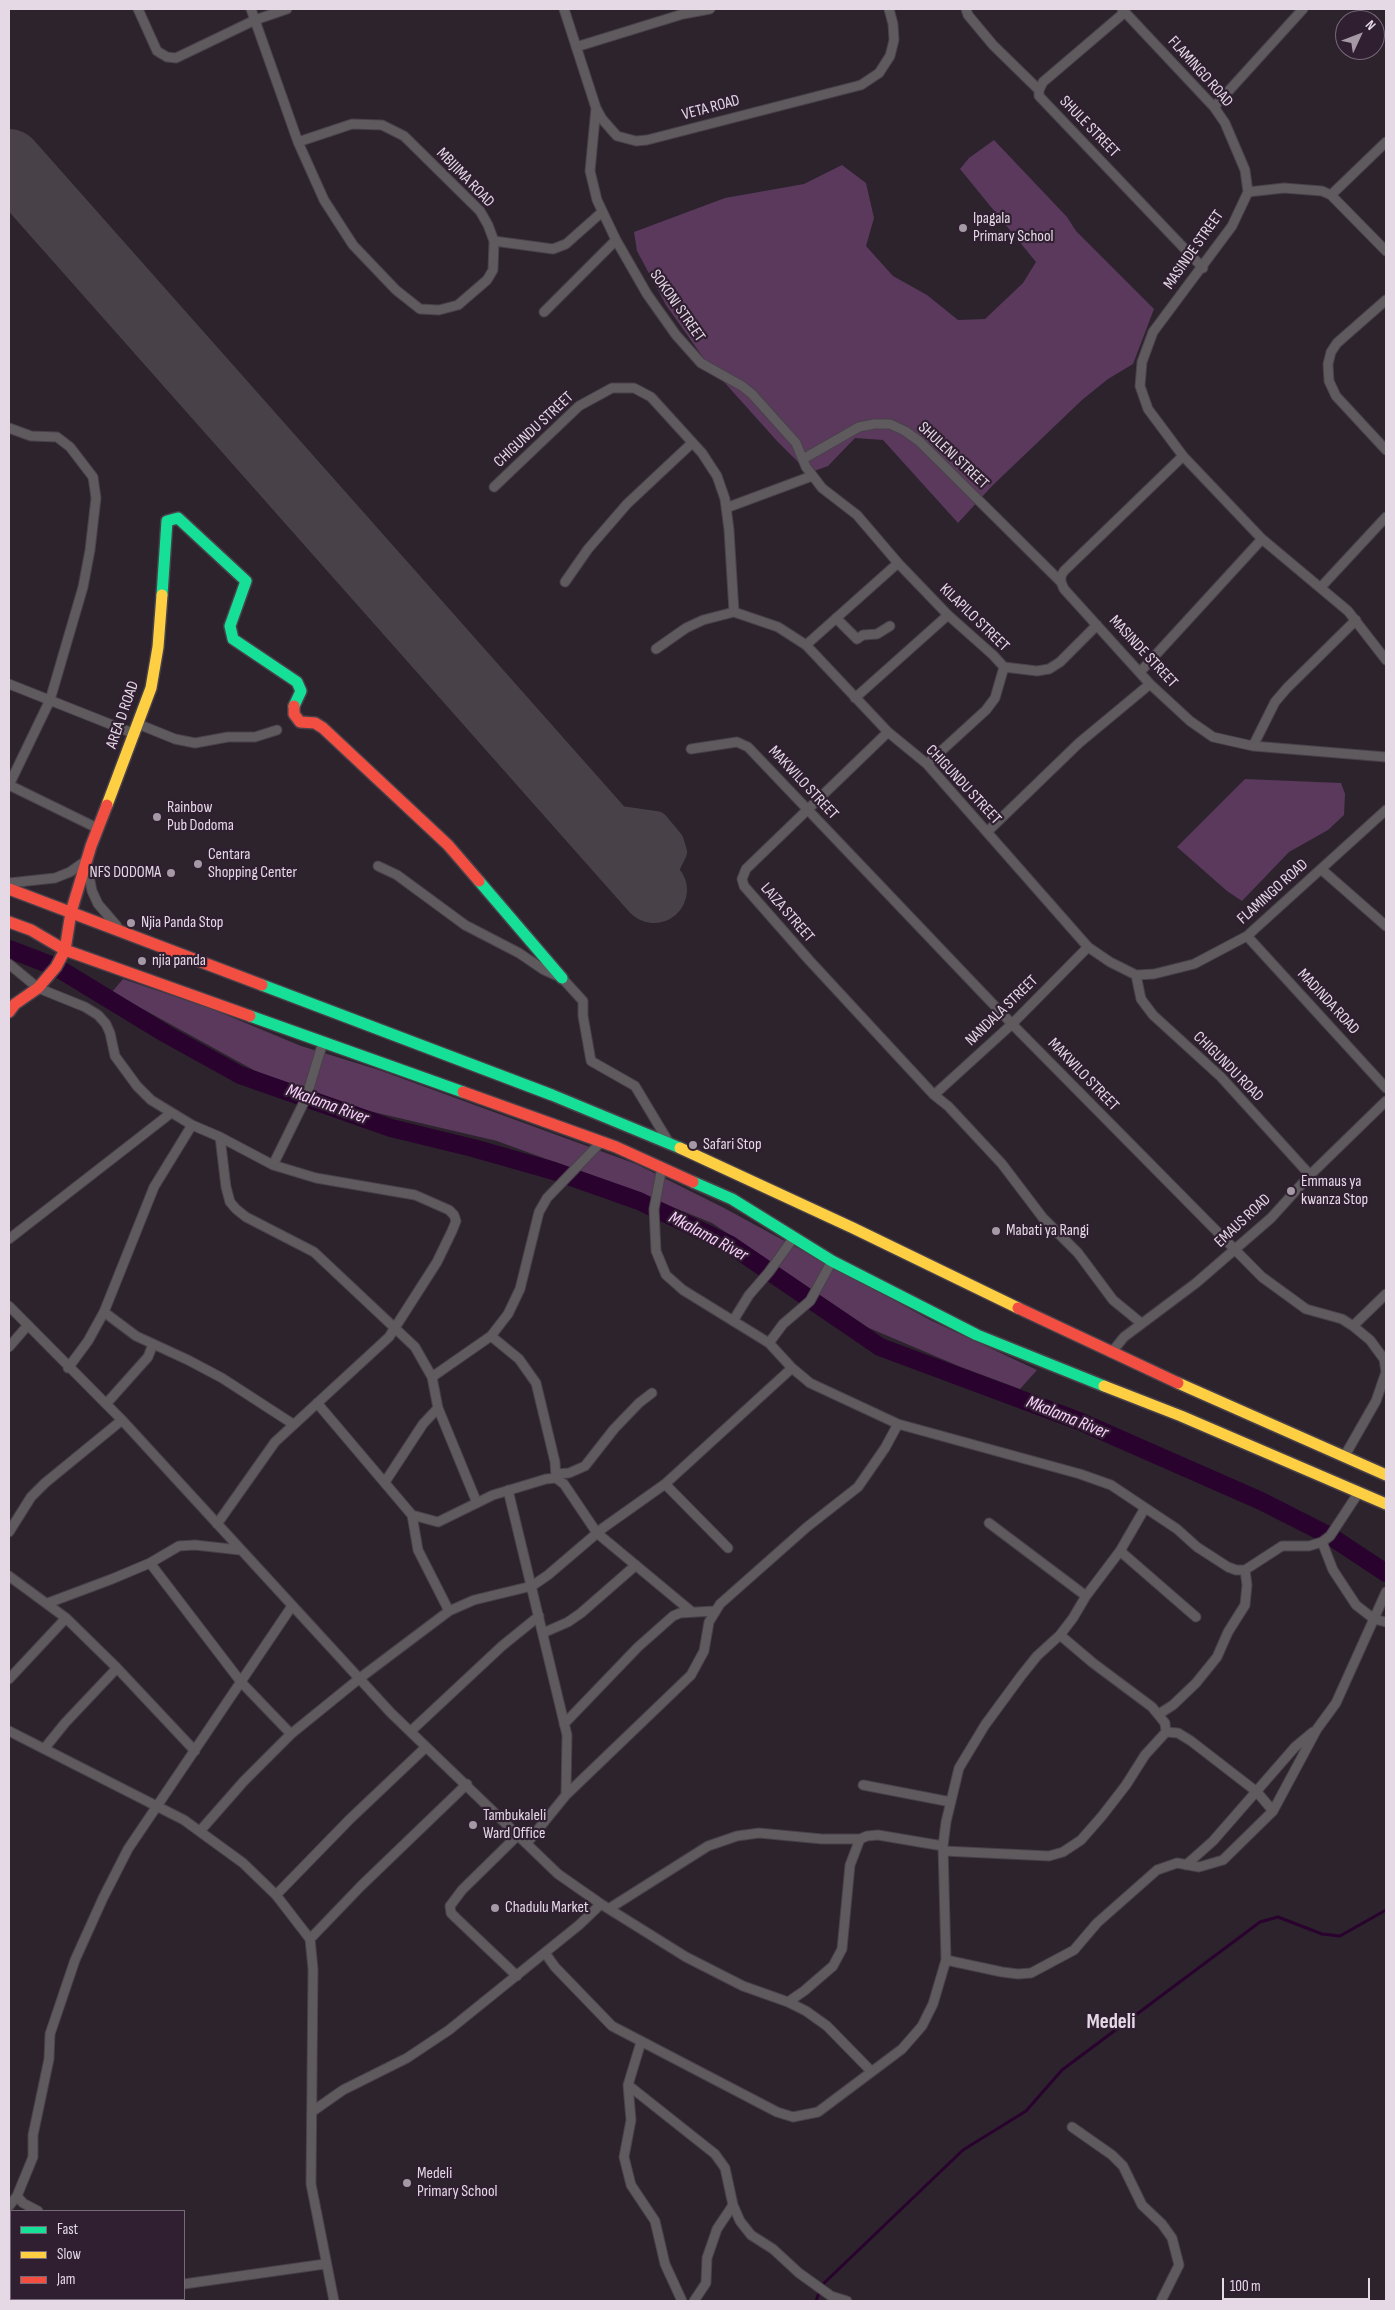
<!DOCTYPE html>
<html>
<head>
<meta charset="utf-8">
<style>
	body { margin:0 }
	#map { position:relative; width:1395px; height:2310px; overflow:hidden; background:#2c232d; font-family:"Sofia Sans Condensed",sans-serif }
	canvas { display:block }
	.frame { position:absolute; inset:0; border:10px solid #e4d9e5; pointer-events:none }
	.legend { position:absolute; left:10px; top:2210px; width:175px; height:90px; box-sizing:border-box; background:#301f31; border:1px solid #786979; margin:0; padding:6px 9px; list-style:none; font-size:15px; color:#e4d9e5 }
	.legend li { display:flex; align-items:center; gap:10px; height:25px }
	.legend b { width:25px; border:1px solid #786979 }
	.north { position:absolute; left:1335px; top:10px; width:50px; height:50px; box-sizing:border-box; background:#301f31; border:1px solid #786979; border-radius:50%; rotate:47deg; font-size:14px; font-weight:700; line-height:20px; text-align:center; color:#e4d9e5 }
	.north::after { content:''; display:block; margin:auto; width:18px; height:22px; background:#a499a5; clip-path:polygon(50% 0,100% 100%,50% 72%,0 100%) }
	.scale { position:absolute; left:1222px; top:2278px; width:148px; height:22px; box-sizing:border-box; border:2px solid #e4d9e5; border-top:0; padding-left:6px; font-size:15px; line-height:18px; white-space:nowrap; color:#e4d9e5; -webkit-text-stroke:4px #301f31; paint-order:stroke }
</style>
</head>
<body>
<div id="map">
<canvas width="1395" height="2310"></canvas>
<div class="frame"></div>
<ul class="legend">
<li><b style="height:6px;background:#16e098"></b>Fast</li>
<li><b style="height:6px;background:#ffcf43"></b>Slow</li>
<li><b style="height:6px;background:#f24e42"></b>Jam</li>
</ul>
<div class="north">N</div>
<div class="scale">100 m</div>
</div>
<script>
const c = document.querySelector('canvas').getContext('2d');
c.lineJoin = 'round';
function fillPath(path, color) { c.fillStyle = color; c.fill(path, 'evenodd'); }
const poly = rows => new Path2D(rows.map(r => 'M' + r).join(''));
function trace(path, color, width, dash) { c.strokeStyle = color; c.lineWidth = width; c.lineCap = dash ? 'butt' : 'round'; c.setLineDash(dash || []); c.stroke(path); }
function drawText(font, color, halo, rows, align = 'center') {
  c.font = font + ' "Sofia Sans Condensed",sans-serif'; c.lineWidth = 4.5; c.setLineDash([]); c.textBaseline = 'middle'; c.strokeStyle = halo; c.fillStyle = color; for (const [text, x, y, turn = 0] of rows) {
    c.save(); c.translate(x, y); c.rotate((+turn || 0) * Math.PI / 180); c.textAlign = isNaN(turn) ? turn : align; if (halo) c.strokeText(text, 0, 0); c.fillText(text, 0, 0); c.restore();
  }
}
fillPath(poly([
	[994,140,1067,217,1076,231,1154,309,1133,364,1108,379,1082,400,992,486,958,523,883,440,855,438,828,466,809,473,777,441,707,363,666,305,637,251,634,232,725,198,804,184,842,165,866,183,874,218,866,246,893,276,927,295,958,320,985,319,1023,283,1036,262,960,169,969,158],
	[1245,779,1341,783,1345,794,1344,815,1328,830,1289,852,1242,901,1227,891,1177,847],
	[123,979,212,1009,301,1046,379,1070,636,1164,724,1208,932,1321,1037,1370,1020,1389,961,1367,869,1328,712,1223,626,1188,497,1141,352,1107,259,1073,112,992]
]), '#5a395d');
trace(poly([
	[816,2301,822,2285,963,2150,1026,2111,1062,2070,1260,1922,1278,1917,1322,1934,1340,1936,1386,1910]
]), '#29032e', 3);
trace(poly([
	[9,949,56,967,166,1034,240,1075,391,1128,473,1148,554,1171,639,1201,729,1244,880,1347,1079,1421,1261,1501,1330,1536,1386,1573]
]), '#29032e', 18);
trace(poly([
	[586,814,656,824,671,842,674,852,662,876,652,887]
]), '#484148', 26);
trace(poly([
	[9,162,654,890]
]), '#484148', 66);
const street = poly([
	[138,9,157,51,167,57,176,58,255,20,287,9],
	[251,9,298,142,324,200,353,245,396,290,420,309,439,310,458,305,487,280,493,270,494,241,488,225,480,211,404,136,382,125,352,124,298,142],
	[564,9,596,108,602,119,617,136,636,141,647,140,861,85,879,73,890,56,894,40,893,24,889,9],
	[966,9,968,15,993,45,1039,90],
	[1122,9,1214,107,1225,123,1245,170,1248,192],
	[1125,12,1043,82,1039,90,1039,96,1203,268],
	[576,47,683,14,710,9],
	[1214,107,1303,9],
	[596,108,590,171,597,200,616,240,647,294,676,335,701,363,742,386,752,394,796,443,806,467,822,488,857,515,898,563,948,615,993,655,1004,667],
	[1248,192,1232,226,1153,332,1142,362,1140,386,1148,409,1183,456,1262,539,1348,611,1386,660],
	[1248,192,1284,188,1322,191,1331,195,1386,251],
	[1331,195,1386,142],
	[494,241,553,249,566,244,602,212],
	[1386,300,1337,343,1331,352,1328,364,1329,381,1336,396,1386,450],
	[544,312,616,240],
	[9,428,31,436,57,437,70,447,93,477,96,498,90,550,83,587,50,700,9,785],
	[1183,456,1064,571,1061,576,1061,582,1064,589,1150,684,1190,721,1213,737,1253,746,1386,757],
	[803,459,859,427,874,424,890,424,905,431,919,441,1061,582],
	[494,487,579,406,612,388,634,388,651,397,702,453,717,476,725,499,729,530,734,612],
	[726,508,812,476],
	[565,582,588,549,627,504,692,443],
	[1321,587,1386,517],
	[836,618,857,639,863,635,877,634,890,626],
	[806,645,898,563],
	[656,649,686,628,703,620,734,612,778,627,806,645,888,732,927,764,1088,947,1110,962,1136,975],
	[1004,667,1037,671,1049,669,1060,662,1097,625],
	[1140,672,1262,539],
	[9,684,135,734],
	[855,698,948,615],
	[138,724,175,739,195,743,228,737,255,737,277,730],
	[888,732,746,869,742,879,744,886,809,960,934,1095,948,1106,1002,1164,1043,1218,1078,1253,1113,1300,1141,1323],
	[1253,746,1275,702,1287,688,1356,620],
	[691,749,737,742,748,747,1012,1024,1262,1277,1306,1309,1342,1319,1353,1326,1370,1340,1384,1359,1386,1372,1376,1401,1344,1457],
	[927,764,986,710,995,698,1004,667],
	[9,785,97,828],
	[987,832,1079,743,1150,684],
	[87,865,92,891,98,904,117,926],
	[378,866,397,875,465,925,519,953,544,970,562,978,583,1001,583,1016,591,1061,635,1086,668,1141],
	[1321,869,1386,926],
	[9,883,55,878,70,872,87,860],
	[1247,936,1386,1088],
	[9,964,38,988,85,1007,98,1015,106,1024,110,1033,115,1056,137,1086,151,1100,192,1125,220,1137,273,1165,316,1178,415,1195,449,1210,454,1215,456,1221,452,1231,437,1262,389,1337,275,1442,217,1524],
	[1136,975,1154,974,1194,964,1247,936,1386,810],
	[1136,975,1141,999,1153,1015,1221,1077,1310,1175],
	[934,1095,1012,1024,1088,947],
	[220,1137,226,1187,230,1202,236,1209,246,1217,314,1252,415,1347,432,1377,438,1408,477,1503],
	[273,1165,306,1098,323,1042],
	[662,1167,654,1209,656,1251,666,1275,683,1290,769,1343,792,1368,810,1383,898,1424,1080,1474,1111,1485,1177,1529,1197,1547,1228,1567,1236,1570,1245,1570,1282,1546,1309,1546,1322,1542,1330,1536,1359,1492],
	[9,1239,171,1113],
	[9,1306,122,1420,391,1713,558,1874,601,1904,686,1957,743,1986,788,2002,806,2011,827,2026,871,2071],
	[104,1312,136,1336,188,1360,222,1378,293,1424],
	[733,1321,749,1295,769,1272,794,1237],
	[1353,1326,1386,1294],
	[491,1336,519,1359,536,1383,555,1462,556,1478],
	[769,1343,783,1324,810,1301,832,1261],
	[9,1347,28,1325],
	[1111,1353,1124,1337,1196,1283,1271,1218,1310,1175,1386,1101],
	[68,1368,88,1341,104,1312,154,1187,192,1125],
	[432,1377,491,1336,508,1314,520,1289,539,1212,547,1198,601,1142],
	[317,1403,412,1515,418,1550,449,1611],
	[106,1404,148,1357,153,1344],
	[557,1474,569,1473,585,1466,614,1429,639,1403,652,1393],
	[385,1482,423,1424,438,1408],
	[665,1484,728,1548],
	[508,1490,567,1735,566,1795],
	[412,1515,438,1522,493,1495,546,1479,556,1478,564,1484,597,1533,692,1612],
	[989,1523,1086,1596],
	[9,1532,31,1497,45,1483,122,1420],
	[1322,1542,1333,1570,1356,1605,1374,1619,1386,1622],
	[1120,1551,1196,1617],
	[150,1563,241,1682,291,1734],
	[9,1576,66,1618,117,1668,195,1751],
	[48,1603,112,1579,150,1563,179,1546,195,1545,240,1550],
	[543,1633,568,1622,581,1613,636,1565],
	[1060,1635,1093,1663,1152,1707,1165,1723,1166,1732],
	[9,1679,66,1618],
	[1159,1714,1173,1705,1196,1683,1217,1657,1228,1632,1245,1605,1247,1585,1245,1570],
	[564,1724,638,1647,673,1616,680,1613,714,1611],
	[9,1731,184,1820,243,1863,276,1895,310,1939,313,1969,311,2184,334,2301],
	[411,1731,502,1646,539,1616],
	[44,1749,65,1723,117,1668],
	[863,1785,951,1802],
	[200,1831,244,1781,291,1734,360,1678,449,1611,474,1600,532,1586,548,1575,603,1528,665,1484,792,1368],
	[527,1843,566,1795,691,1675,704,1651,709,1622,720,1604,807,1527,858,1487,885,1448,898,1424],
	[944,1851,1049,1856,1063,1852,1081,1840,1102,1816,1126,1785,1145,1755,1166,1732,1178,1733,1191,1741,1257,1792,1273,1811],
	[1186,1865,1213,1841,1295,1747,1313,1732],
	[276,1895,350,1819,426,1747],
	[610,1908,708,1846,737,1836,759,1833,822,1839,860,1839],
	[310,1939,361,1886,467,1784],
	[545,1953,555,1967,612,2026,777,2112,793,2117,818,2112,902,2049,922,2026,933,2004,946,1960,943,1846,946,1822,959,1768,985,1725,1021,1676,1037,1656,1060,1635,1073,1618,1086,1596,1120,1551,1145,1508],
	[946,1960,1002,1972,1018,1974,1031,1973,1074,1950,1097,1923,1157,1870,1177,1863,1199,1867,1223,1860,1273,1811,1317,1729,1336,1703,1386,1592],
	[517,1976,456,1918,451,1913,450,1906,462,1890,517,1836],
	[788,2002,804,1991,833,1966,842,1949,850,1865,860,1839,867,1836,878,1835,943,1846],
	[641,2042,628,2085,631,2120,624,2157,631,2185,655,2221,665,2264,682,2301],
	[628,2085,715,2154,725,2168,733,2205,740,2221,751,2235,773,2249,799,2273,831,2296,847,2301],
	[313,2111,343,2090,407,2058,449,2030,579,1925,601,1904],
	[1072,2127,1112,2155,1123,2166,1142,2205,1162,2224,1172,2238,1179,2265,1161,2301],
	[17,2196,23,2203,38,2211],
	[9,2206,17,2196,33,2157,33,2135,49,2059,50,2034,75,1960,103,1898,128,1849,292,1606],
	[9,2282,11,2292],
	[184,2284,325,2264],
	[12,2299,13,2301],
	[109,2299,109,2301],
	[119,2301,128,2299],
	[694,2301,706,2283,707,2258,717,2229,733,2205]
]);
const fast = poly([
	[162,595,167,521,178,518,246,581,230,626,233,639,297,682,301,691,294,706],
	[479,881,562,978],
	[262,985,552,1095,680,1148],
	[250,1016,463,1092],
	[693,1182,732,1199,832,1261,977,1335,1104,1386]
]);
const slow = poly([
	[107,805,151,688,158,647,162,595],
	[680,1148,853,1228,1018,1308],
	[1178,1383,1386,1475],
	[1104,1386,1181,1416,1386,1504]
]);
const jam = poly([
	[294,706,294,714,300,722,315,723,323,728,448,845,479,881],
	[9,889,262,985],
	[9,922,31,930,65,950,250,1016],
	[9,1012,15,1004,38,988,56,967,65,950,71,912,91,846,107,805],
	[463,1092,616,1147,693,1182],
	[1018,1308,1178,1383]
]);
trace(street, '#49414a', 11);
trace(fast, '#49414a', 14);
trace(slow, '#49414a', 14);
trace(jam, '#49414a', 14);
trace(street, '#5e5a5e', 9);
trace(fast, '#16e098', 11);
trace(slow, '#ffcf43', 11);
trace(jam, '#f24e42', 11);
for (const [x, y, r, color] of [
	[963,228,5,"#a499a5"],
	[157,817,5,"#a499a5"],
	[198,864,5,"#a499a5"],
	[171,873,5,"#a499a5"],
	[131,923,5,"#a499a5"],
	[142,961,5,"#a499a5"],
	[693,1145,5,"#a499a5"],
	[1291,1191,5,"#a499a5"],
	[996,1231,5,"#a499a5"],
	[473,1825,5,"#a499a5"],
	[495,1908,5,"#a499a5"],
	[407,2183,5,"#a499a5"]
]) { const dot = new Path2D(); dot.arc(x, y, r, 0, 2 * Math.PI); c.fillStyle = color; c.fill(dot); trace(dot, '#301f31', 2); }
drawText('16px', '#e4d9e5', '#301f31', [
	["FLAMINGO ROAD",1200,72,48],
	["VETA ROAD",711,108,-15],
	["SHULE STREET",1089,127,46],
	["MBIJIMA ROAD",465,178,46],
	["MASINDE STREET",1194,250,-55],
	["SOKONI STREET",677,306,55],
	["CHIGUNDU STREET",534,430,-43],
	["SHULENI STREET",953,456,43],
	["KILAPILO STREET",974,618,44],
	["MASINDE STREET",1143,652,47],
	["AREA D ROAD",123,715,-71],
	["MAKWILO STREET",803,783,47],
	["CHIGUNDU STREET",963,785,47],
	["FLAMINGO ROAD",1273,892,-42],
	["LAIZA STREET",787,913,49],
	["MADINDA ROAD",1328,1002,47],
	["NANDALA STREET",1002,1011,-44],
	["CHIGUNDU ROAD",1228,1067,45],
	["MAKWILO STREET",1083,1075,46],
	["EMAUS ROAD",1243,1221,-43]
]);
drawText('16px', '#e4d9e5', '#301f31', [
	["Ipagala",973,219],
	["Primary School",973,237],
	["Rainbow",167,808],
	["Pub Dodoma",167,826],
	["Centara",208,855],
	["Shopping Center",208,873],
	["NFS DODOMA",161,873,"right"],
	["Njia Panda Stop",141,923],
	["njia panda",152,961],
	["Safari Stop",703,1145],
	["Emmaus ya",1301,1182],
	["kwanza Stop",1301,1200],
	["Mabati ya Rangi",1006,1231],
	["Tambukaleli",483,1816],
	["Ward Office",483,1834],
	["Chadulu Market",505,1908],
	["Medeli",417,2174],
	["Primary School",417,2192]
], 'left');
drawText('italic 18px', '#fbd0fe', '#301f31', [
	["Mkalama River",327,1105,20],
	["Mkalama River",708,1237,28],
	["Mkalama River",1067,1418,22]
]);
drawText('bold 21px', '#e4d9e5', '#301f31', [
	["Medeli",1111,2023]
]);
</script>
</body>
</html>
